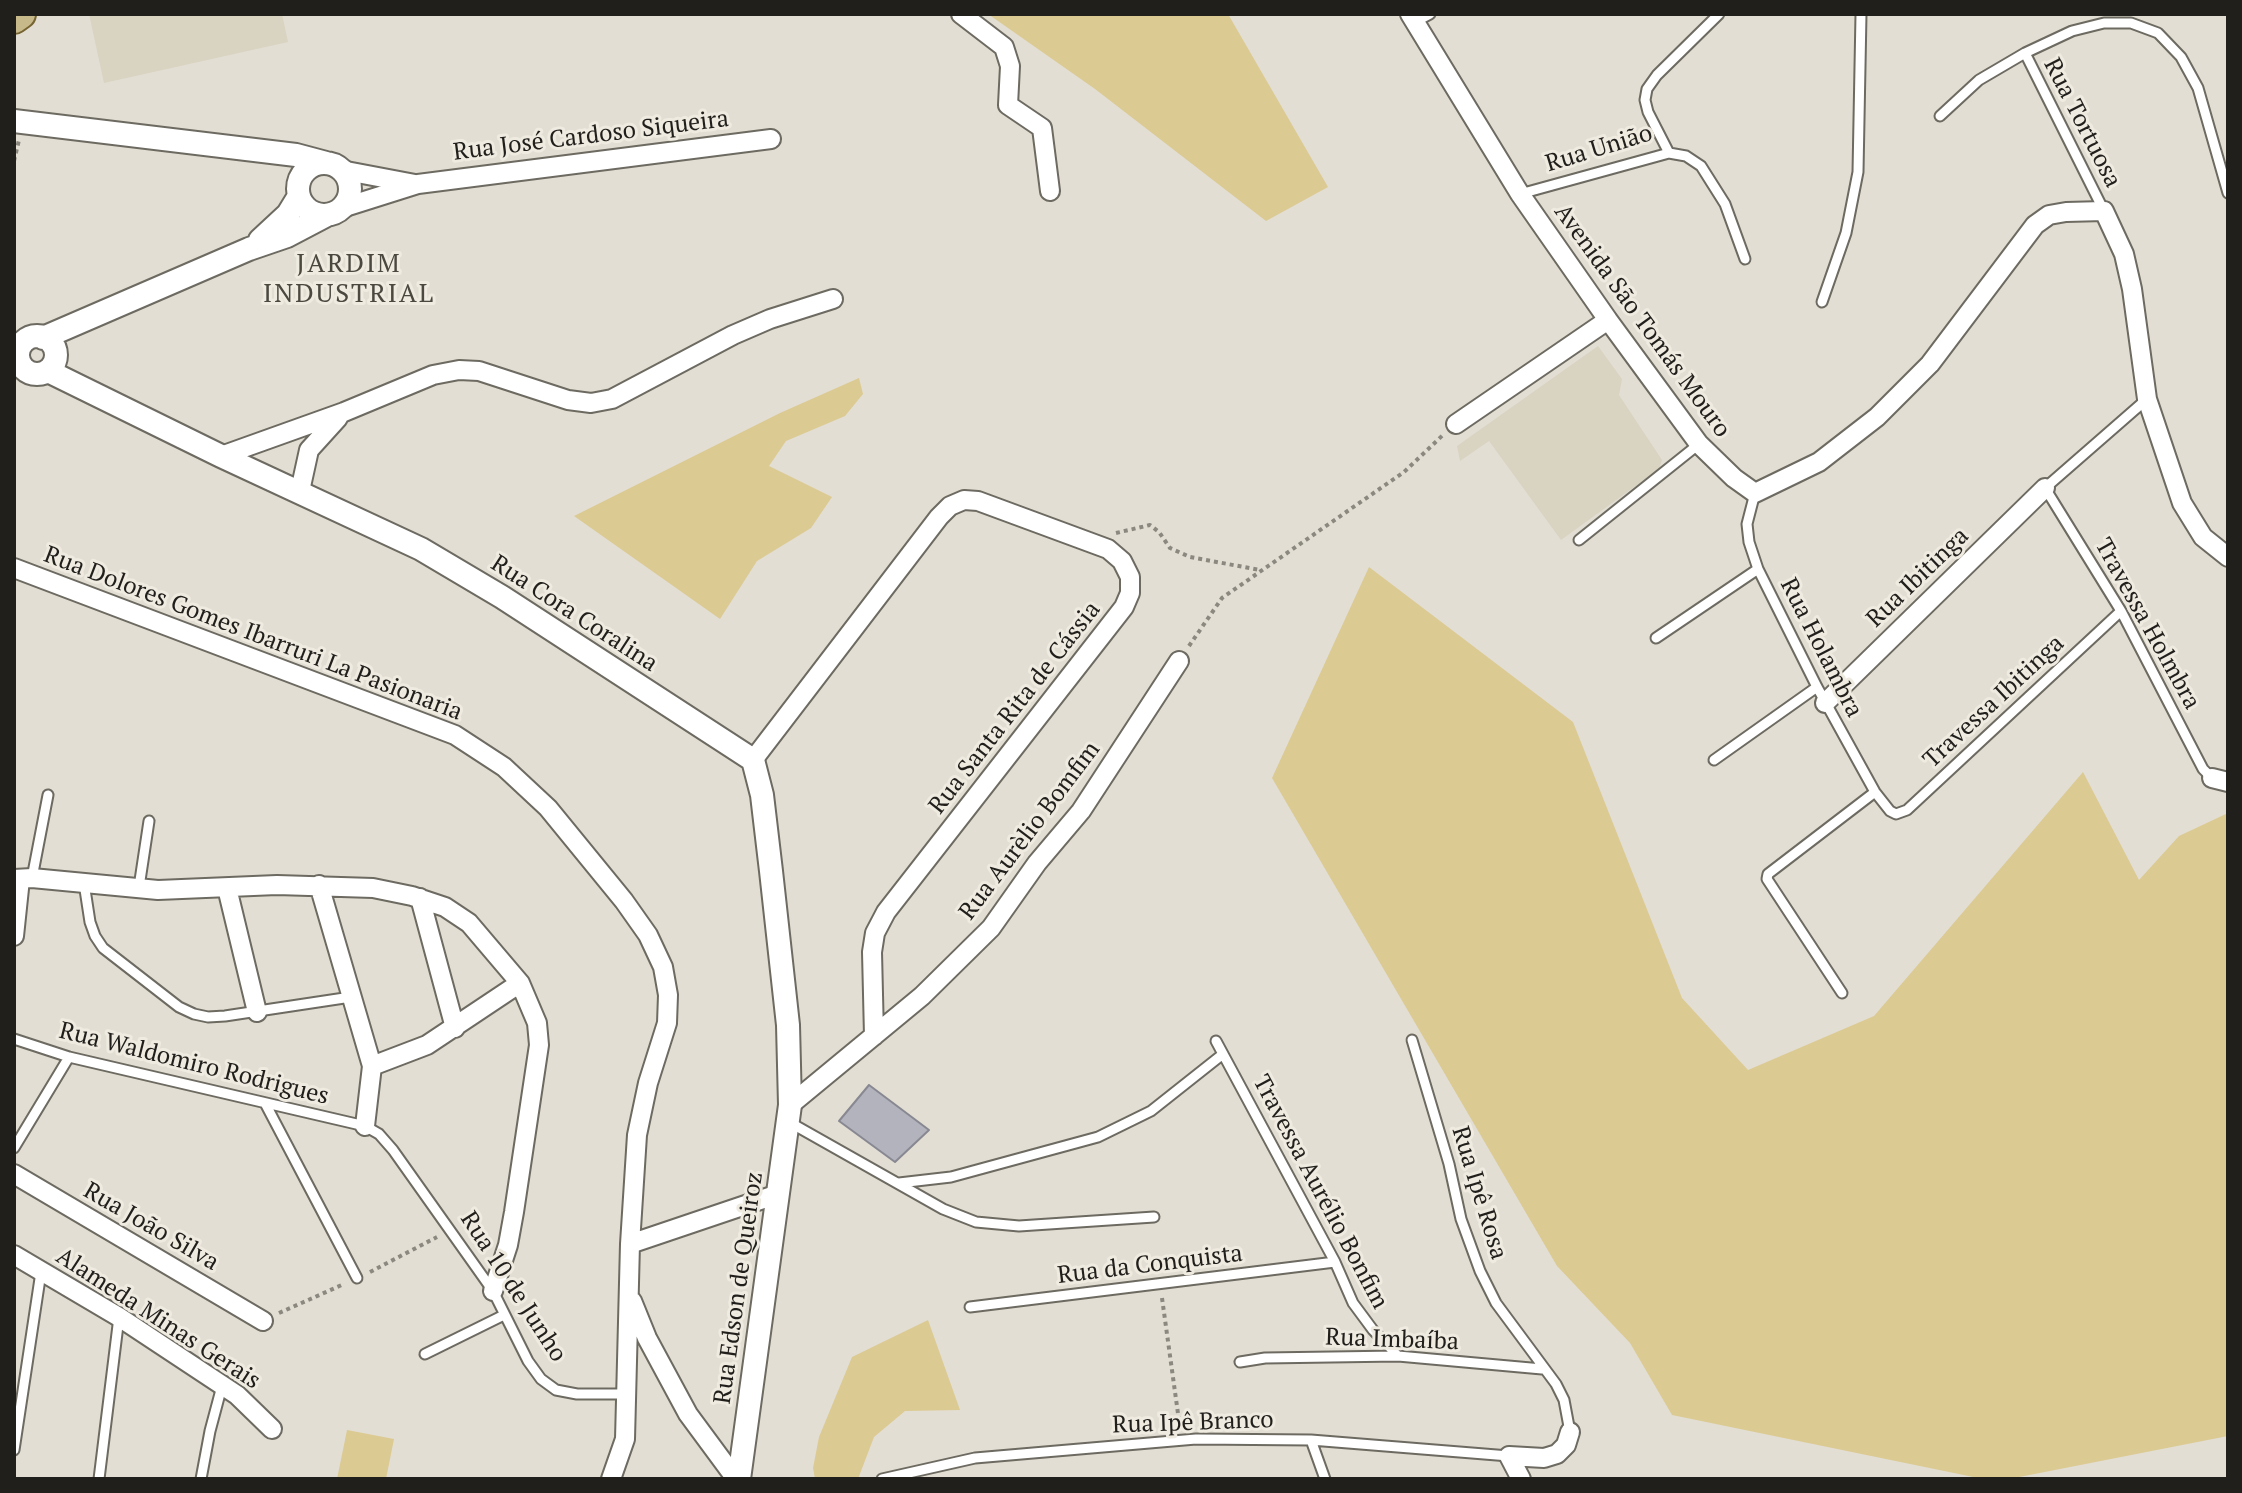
<!DOCTYPE html>
<html>
<head>
<meta charset="utf-8">
<style>
	body { margin:0 }
	#map { position:relative; width:2242px; height:1493px; overflow:hidden; background:#e2ded3; font-family:"PT Serif",serif }
	canvas { display:block }
	.frame { position:absolute; inset:0; border:16px solid #211f1b; pointer-events:none }
</style>
</head>
<body>
<div id="map">
<canvas width="2242" height="1493"></canvas>
<div class="frame"></div>
</div>
<script>
const c = document.querySelector('canvas').getContext('2d');
c.lineJoin = 'round';
function fillPath(path, color) { c.fillStyle = color; c.fill(path, 'evenodd'); }
const poly = rows => new Path2D(rows.map(r => 'M' + r).join(''));
function trace(path, color, width, dash) { c.strokeStyle = color; c.lineWidth = width; c.lineCap = dash ? 'butt' : 'round'; c.setLineDash(dash || []); c.stroke(path); }
function drawText(font, color, halo, rows, align = 'center') {
  c.font = font + ' "PT Serif",serif'; c.lineWidth = 6; c.setLineDash([]); c.textBaseline = 'middle'; c.strokeStyle = halo; c.fillStyle = color; for (const [text, x, y, turn = 0] of rows) {
    c.save(); c.translate(x, y); c.rotate((+turn || 0) * Math.PI / 180); c.textAlign = isNaN(turn) ? turn : align; if (halo) c.strokeText(text, 0, 0); c.fillText(text, 0, 0); c.restore();
  }
}
fillPath(poly([
	[89,14,282,14,288,42,104,83],
	[1598,346,1622,379,1619,395,1662,460,1659,469,1561,540,1489,441,1460,461,1457,446]
]), '#d9d3c1');
fillPath(poly([
	[988,14,1228,14,1328,187,1266,221,1095,89],
	[859,378,863,394,845,416,786,441,769,466,832,497,811,528,757,561,720,619,574,516,780,413],
	[1369,567,1573,722,1682,998,1748,1070,1874,1016,2083,772,2139,880,2179,836,2228,813,2228,1436,2009,1479,1983,1479,1672,1415,1630,1343,1557,1266,1272,778],
	[928,1320,960,1410,905,1411,874,1437,858,1479,815,1479,813,1468,819,1437,852,1357],
	[347,1430,394,1439,386,1479,337,1479]
]), '#dcca93');
const building = poly([
	[869,1085,929,1130,895,1162,839,1121,869,1085]
]);
fillPath(building, '#b3b3bd');
trace(building, '#888892', 2);
const service = poly([
	[1415,22,1430,14],
	[2025,53,2104,211],
	[1940,116,1979,80,2025,53,2072,31,2104,23,2131,23,2158,33,2181,57,2198,88,2228,193],
	[1669,153,1686,156,1701,166,1725,204,1745,259],
	[1520,194,1669,153,1648,112,1645,100,1647,89,1657,75,1719,14],
	[1822,302,1846,233,1858,172,1861,14],
	[2147,399,2045,488,2121,611,2203,769,2212,778],
	[1755,493,1747,524,1749,542,1758,569,1817,687,1875,792,1890,811,1896,814,1907,810,2121,611],
	[1579,540,1699,444],
	[1656,638,1758,569],
	[1714,760,1817,687],
	[32,878,48,795],
	[84,883,90,922,95,936,103,948,179,1007,194,1014,208,1017,225,1016,351,997],
	[139,887,149,821],
	[1842,993,1767,879,1768,874,1875,792],
	[14,1039,69,1057,365,1126,379,1134,393,1150,493,1291,528,1361,541,1379,556,1390,577,1394,627,1394],
	[1412,1040,1449,1164,1461,1219,1480,1271,1496,1303,1556,1384,1564,1400,1570,1432],
	[1216,1041,1335,1262,1353,1303,1373,1330,1398,1356],
	[266,1105,357,1278],
	[789,1122,943,1209,976,1222,1019,1226,1154,1217],
	[14,1148,69,1057],
	[899,1183,951,1177,1098,1137,1151,1111,1223,1054],
	[970,1307,1335,1262],
	[425,1354,504,1315],
	[1240,1362,1265,1358,1398,1356,1542,1369],
	[1311,1440,1325,1479],
	[14,1450,41,1272],
	[99,1479,119,1317],
	[201,1479,210,1431,222,1386],
	[882,1479,975,1458,1196,1439,1311,1440,1509,1456]
]);
const minor = poly([
	[961,14,1004,47,1010,66,1008,105,1042,128,1050,191],
	[1410,14,1520,194,1608,320,1699,444,1734,478,1755,493,1819,462,1877,417,1930,364,2035,225,2049,215,2066,212,2104,211,2124,254,2132,289,2147,399,2182,503,2203,537,2228,557],
	[341,170,415,184],
	[342,208,418,184,771,139],
	[14,361,21,364],
	[1456,424,1608,320],
	[221,456,344,412,433,375,459,370,479,371,568,400,591,403,612,399,733,335,770,319,833,299],
	[300,491,309,450,338,418],
	[14,568,455,735,504,767,548,808,624,901,648,935,663,967,668,995,667,1023,648,1083,637,1135,630,1244,625,1439,611,1479],
	[1825,703,2045,488],
	[753,760,939,517,950,506,964,500,978,501,1108,549,1122,561,1130,577,1130,593,1124,607,886,912,875,933,872,952,874,1036],
	[2212,778,2228,782],
	[14,879,32,878,158,890,277,885,373,888,412,896,445,907,469,923,520,983,537,1023,539,1045,514,1212,508,1245,493,1291],
	[319,885,372,1066],
	[227,888,257,1012],
	[420,898,455,1028],
	[14,936,20,879],
	[790,1105,922,996,991,928,1037,863,1081,811,1179,661],
	[365,1126,372,1066,427,1045,520,983],
	[14,1174,263,1321],
	[630,1244,778,1194],
	[14,1255,119,1317,237,1395,272,1429],
	[632,1301,647,1338,688,1414,736,1479],
	[1521,1479,1509,1456,1544,1458,1557,1454,1566,1445,1570,1432]
]);
const tertiary = poly([
	[14,121,296,155,326,163],
	'298 189a26 26 0 1 1 52 0a26 26 0 1 1-52 0Z',
	[260,240,288,214,299,196],
	'18 355a19 19 0 1 1 38 0a19 19 0 1 1-38 0Z',
	[43,338,249,249,287,236,327,215],
	[48,371,221,456,421,549,502,597,753,760,762,795,771,871,788,1025,790,1105,739,1479]
]);
const primary = poly([
	[14,19,21,14]
]);
trace(service, '#6d6a61', 13);
trace(minor, '#6d6a61', 22);
trace(tertiary, '#6d6a61', 26);
trace(primary, '#766532', 32);
trace(poly([
	[14,161,19,140],
	[1116,533,1150,525,1159,532,1170,548,1190,557,1260,570],
	[1189,646,1222,598,1404,472,1444,434],
	[370,1272,437,1237],
	[1162,1298,1180,1428],
	[279,1313,344,1284]
]), '#8b8880', 4, [4, 4]);
trace(service, '#fff', 9);
trace(minor, '#fff', 18);
trace(tertiary, '#fff', 22);
trace(primary, '#c8b98b', 28);
drawText('24px', '#211f1b', '#efebe1', [
	["Rua Tortuosa",2082,123,63],
	["Rua José Cardoso Siqueira",591,136,-7],
	["Rua União",1599,149,-17],
	["Avenida São Tomás Mouro",1642,321,54],
	["Rua Ibitinga",1918,578,-44],
	["Rua Cora Coralina",574,614,33],
	["Travessa Holmbra",2147,624,61],
	["Rua Dolores Gomes Ibarruri La Pasionaria",253,634,21],
	["Rua Holambra",1821,648,63],
	["Travessa Ibitinga",1994,702,-43],
	["Rua Santa Rita de Cássia",1015,708,-52],
	["Rua Aurèlio Bomfim",1030,831,-53],
	["Rua Waldomiro Rodrigues",194,1064,14],
	["Travessa Aurélio Bonfim",1320,1192,62],
	["Rua Ipê Rosa",1479,1193,73],
	["Rua João Silva",151,1227,30],
	["Rua da Conquista",1150,1265,-7],
	["Rua 10 de Junho",513,1287,57],
	["Rua Edson de Queiroz",739,1288,-82],
	["Alameda Minas Gerais",158,1319,33],
	["Rua Imbaíba",1392,1340,2],
	["Rua Ipê Branco",1193,1423,-2]
]);
c.letterSpacing = '2px';
drawText('26px', '#4b4840', '#efebe1', [
	["JARDIM",349,265],
	["INDUSTRIAL",349,295]
]);
c.letterSpacing = '0px';
</script>
</body>
</html>
